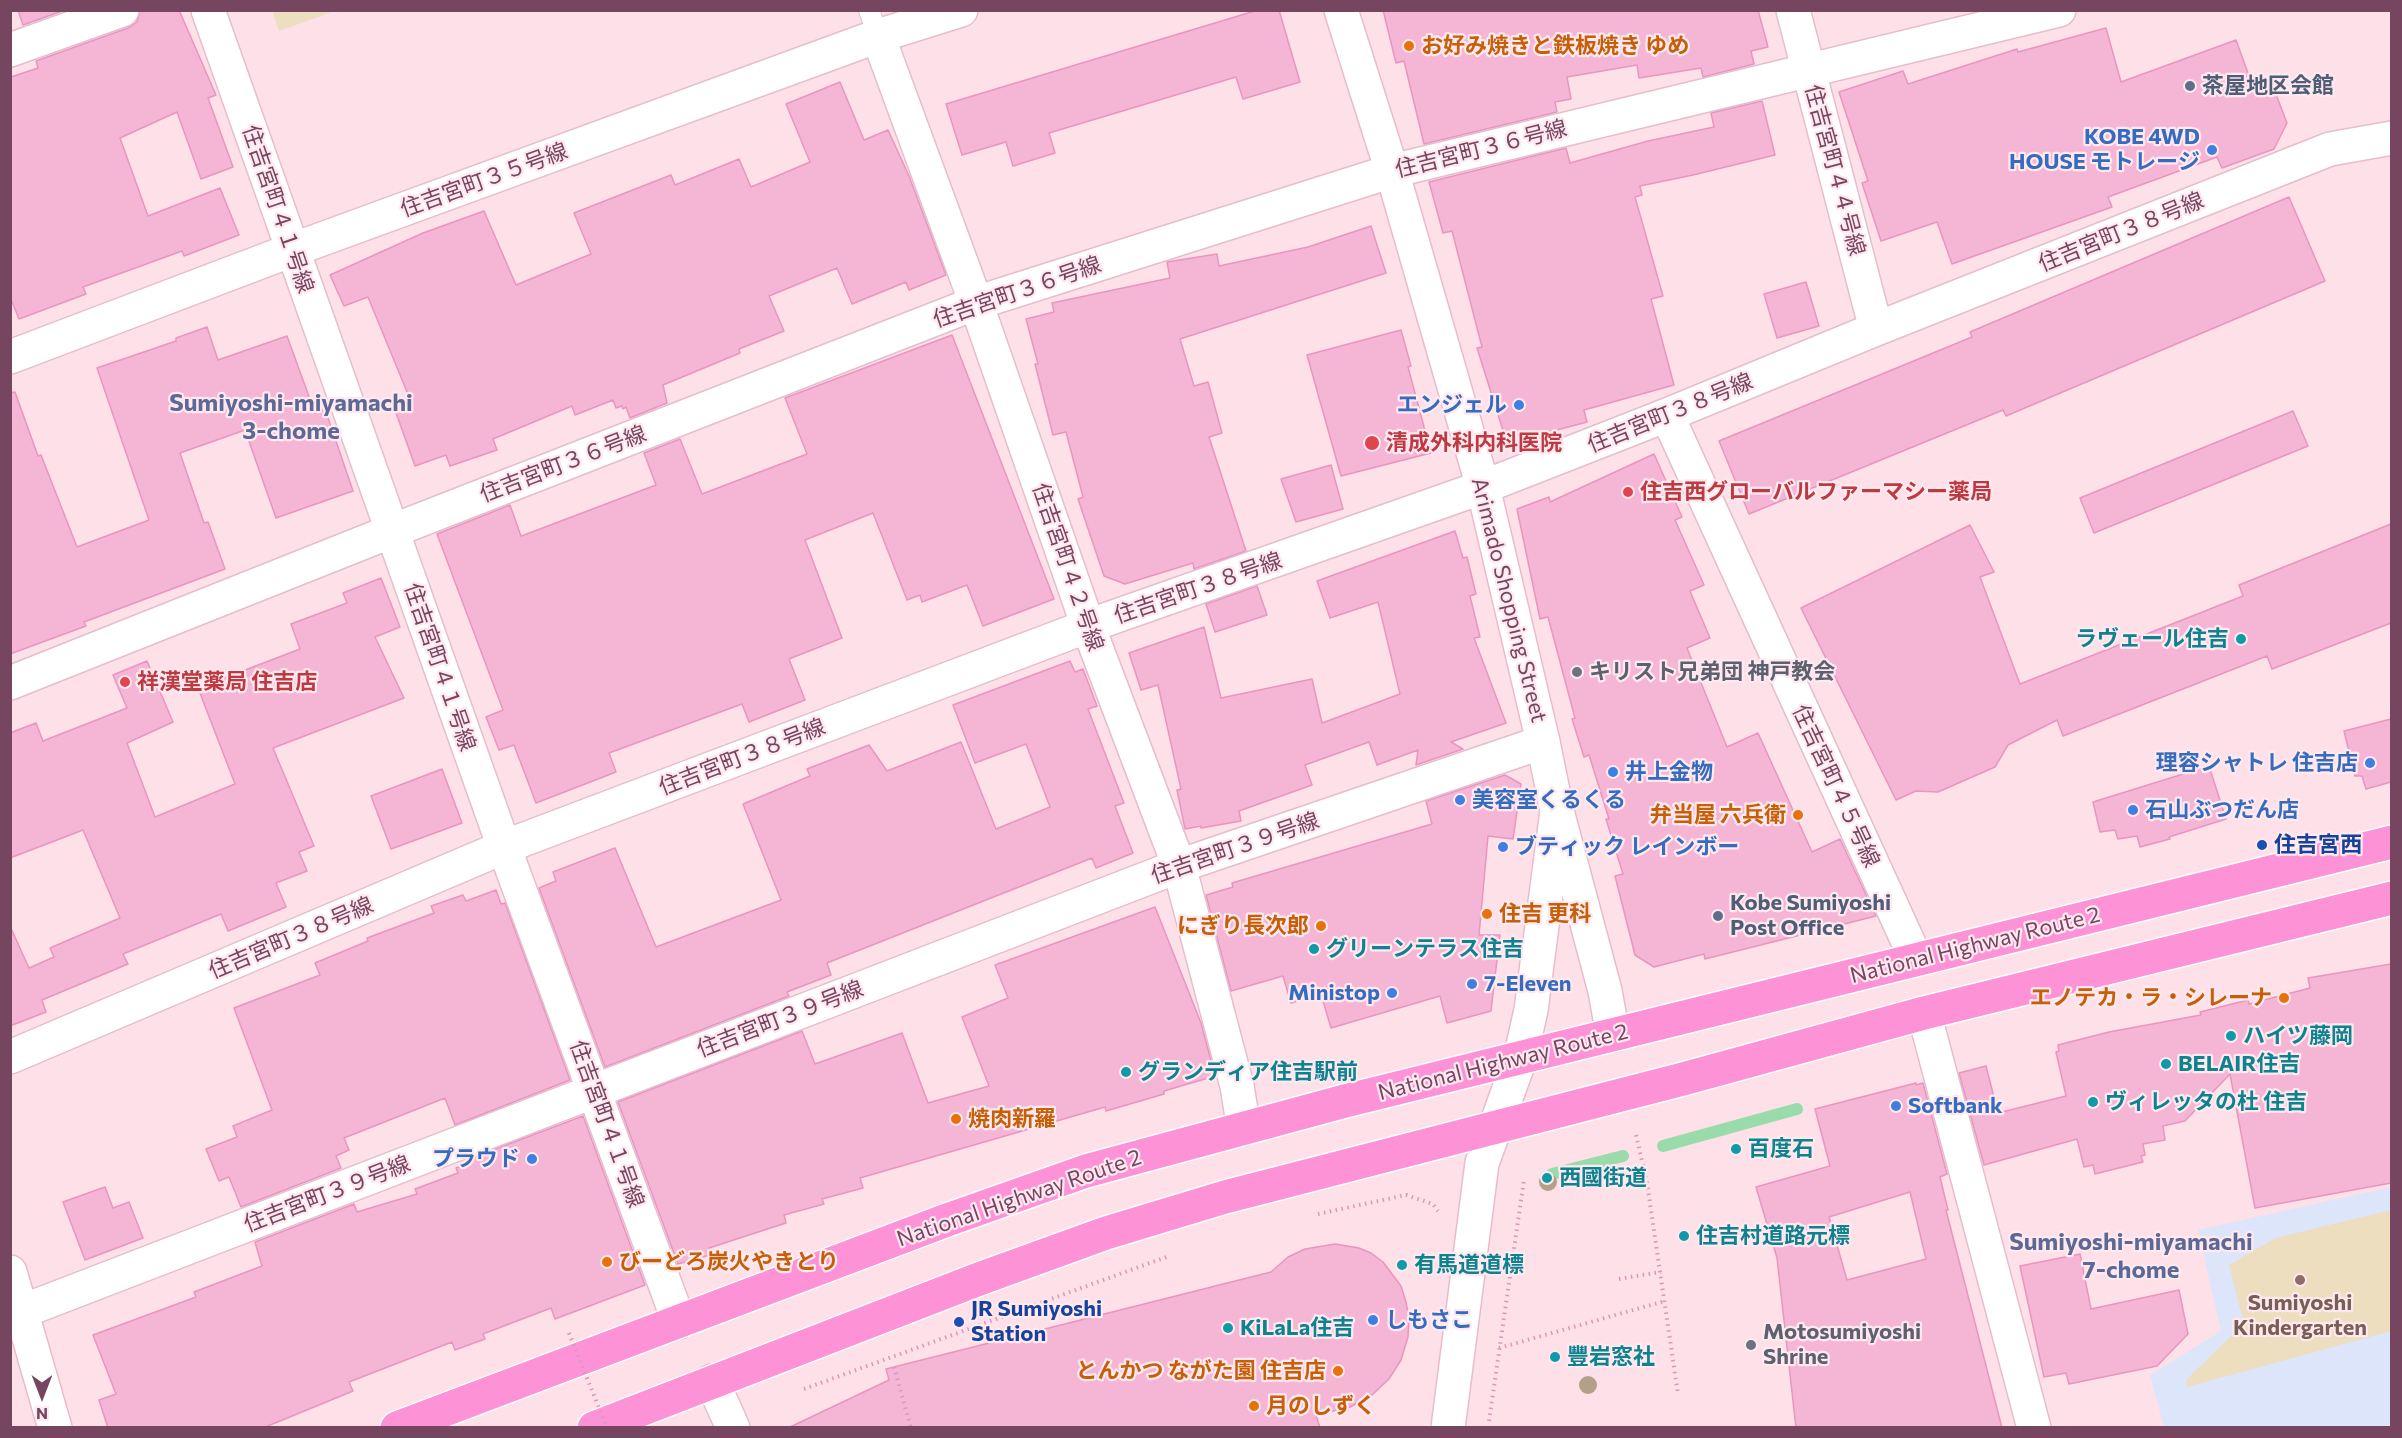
<!DOCTYPE html>
<html>
<head>
<meta charset="utf-8">
<style>
	body { margin:0 }
	#map { position:relative; width:2402px; height:1438px; overflow:hidden; background:#fee0e8; font-family:Commissioner,sans-serif }
	canvas { display:block }
	.frame { position:absolute; inset:0; border:12px solid #764560; pointer-events:none }
	.north { position:absolute; left:12px; top:1366px; width:60px; height:60px; -webkit-text-stroke:4px #ffe8ef; paint-order:stroke; rotate:180deg; font-size:16px; font-weight:700; line-height:24px; text-align:center; color:#764560 }
	.north::after { content:''; display:block; margin:auto; width:21px; height:27px; background:#764560; clip-path:polygon(50% 0,100% 100%,50% 72%,0 100%) }
</style>
</head>
<body>
<div id="map">
<canvas width="2402" height="1438"></canvas>
<div class="frame"></div>
<div class="north">N</div>
</div>
<script>
const c = document.querySelector('canvas').getContext('2d');
c.lineJoin = 'round';
function fillPath(path, color) { c.fillStyle = color; c.fill(path, 'evenodd'); }
const poly = rows => new Path2D(rows.map(r => 'M' + r).join(''));
function trace(path, color, width, dash) { c.strokeStyle = color; c.lineWidth = width; c.lineCap = dash ? 'butt' : 'round'; c.setLineDash(dash || []); c.stroke(path); }
function drawText(font, color, halo, rows, align = 'center') {
  c.font = font + ' Commissioner,"Noto Sans JP",sans-serif'; c.lineWidth = 4.5; c.setLineDash([]); c.textBaseline = 'middle'; c.strokeStyle = halo; c.fillStyle = color; for (const [text, x, y, turn = 0] of rows) {
    c.save(); c.translate(x, y); c.rotate((+turn || 0) * Math.PI / 180); c.textAlign = isNaN(turn) ? turn : align; if (halo) c.strokeText(text, 0, 0); c.fillText(text, 0, 0); c.restore();
  }
}
fillPath(poly([
	[2391,1187,2391,1426,2164,1427,2150,1375,2221,1331,2198,1230]
]), '#dde5fa');
fillPath(poly([
	[272,10,335,10,335,11,279,31],
	[2391,1210,2391,1331,2187,1387,2187,1379,2244,1324,2229,1265,2276,1238]
]), '#ecdebe');
trace(poly([
	[1663,1146,1797,1109],
	[1552,1174,1623,1156]
]), '#99dbaa', 12);
const building = poly([
	[18,10,65,10,23,25,18,10],
	[140,10,179,10,216,95,208,98,233,167,201,179,177,112,120,138,148,216,220,188,239,235,184,256,182,251,83,287,86,294,19,319,10,297,11,77,38,68,36,61,128,28,137,22,140,10],
	[1258,10,1279,10,1300,82,1243,99,1236,77,1049,133,1055,153,1013,166,1006,142,962,155,946,104,1258,10],
	[1383,10,1758,10,1768,47,1751,51,1754,64,1703,77,1701,68,1639,78,1637,65,1567,77,1571,99,1555,102,1557,112,1424,144,1404,61,1396,63,1383,10],
	[2106,28,2121,82,2236,40,2256,95,2274,89,2287,123,2274,149,2222,168,2217,157,2108,197,2112,207,1952,264,1937,222,1881,241,1862,183,1868,181,1839,92,1903,71,1908,84,2017,49,2018,52,2106,28],
	[840,82,864,140,888,130,909,176,946,275,909,290,906,282,852,304,837,268,769,296,784,331,739,349,740,353,663,385,667,403,630,418,626,407,623,409,622,406,616,408,613,400,575,415,572,406,493,439,497,450,450,466,446,455,415,466,395,410,412,404,368,297,344,306,330,275,423,233,484,211,516,285,591,254,574,213,671,175,675,185,739,159,751,187,810,162,786,104,840,82],
	[1762,101,1775,155,1693,175,1640,186,1642,195,1635,197,1663,296,1651,299,1674,385,1584,410,1587,422,1538,435,1540,441,1522,448,1506,440,1477,348,1482,347,1452,231,1443,233,1429,182,1566,148,1570,163,1648,141,1714,127,1711,113,1762,101],
	[2289,197,2325,281,2006,416,2003,410,1749,514,1719,441,1972,337,1970,332,2289,197],
	[1371,226,1386,273,1180,339,1194,386,1208,382,1222,433,1209,437,1246,551,1194,569,1193,563,1125,584,1104,576,1078,499,1083,497,1066,432,1053,435,1035,364,1038,364,1026,319,1054,312,1052,303,1170,278,1167,262,1217,254,1219,266,1308,247,1371,226],
	[1806,282,1819,326,1777,338,1764,294,1806,282],
	[207,327,218,360,287,336,315,413,325,409,353,491,276,518,245,430,180,453,204,523,208,522,225,569,84,622,86,626,10,654,10,393,15,392,38,456,41,455,77,547,149,520,97,368,176,341,176,338,207,327],
	[1401,330,1411,366,1408,367,1431,453,1341,476,1307,355,1401,330],
	[952,335,1054,599,983,626,967,585,922,602,920,595,907,600,873,513,805,540,842,638,789,659,805,700,749,722,742,704,609,753,616,772,536,803,514,745,499,750,486,717,503,710,437,534,510,505,521,536,524,535,656,485,644,453,680,439,702,494,807,454,785,398,952,335],
	[2293,411,2308,446,2094,533,2080,498,2293,411],
	[1654,454,1682,517,1675,520,1704,585,1690,591,1710,638,1687,648,1727,747,1758,733,1812,852,1840,839,1876,916,1705,959,1704,954,1654,967,1635,955,1615,876,1623,874,1606,819,1609,819,1589,755,1584,757,1572,719,1575,718,1548,617,1540,619,1517,509,1549,497,1550,502,1654,454],
	[1331,465,1343,509,1296,522,1281,479,1331,465],
	[2391,524,2391,623,2272,669,2267,656,2063,736,2057,720,2008,745,1995,767,1938,792,1916,791,1896,800,1801,608,1970,525,1994,572,1980,577,2020,684,2243,596,2239,585,2391,524],
	[1455,531,1463,558,1467,557,1476,594,1470,596,1480,637,1474,638,1506,723,1451,742,1463,749,1416,765,1418,750,1377,765,1369,742,1305,765,1312,785,1239,811,1241,821,1201,828,1201,826,1185,829,1177,790,1181,789,1158,685,1141,690,1129,653,1204,627,1221,698,1312,679,1322,723,1400,694,1378,602,1330,618,1317,581,1455,531],
	[381,578,400,627,375,637,404,698,273,748,314,846,299,852,307,871,276,883,286,907,228,931,221,914,123,954,128,964,42,1000,46,1012,10,1026,10,926,29,968,54,957,50,948,120,918,83,830,10,858,10,733,36,723,43,741,127,708,113,675,147,661,173,722,127,743,155,817,235,784,198,688,300,649,291,624,347,603,343,593,381,578],
	[1257,586,1267,615,1215,632,1206,604,1257,586],
	[1070,661,1075,672,1083,669,1097,706,1088,709,1124,803,1115,806,1133,853,1096,868,1092,858,827,963,831,975,787,992,789,996,605,1067,539,888,556,881,553,872,615,848,656,947,781,900,743,804,810,776,807,769,869,745,887,771,961,742,996,829,1050,807,1026,744,975,763,953,705,1070,661],
	[2391,719,2391,782,2366,789,2362,776,2355,776,2344,731,2391,719],
	[2209,766,2226,819,2169,837,2170,839,2140,847,2137,836,2118,839,2115,830,2100,832,2093,802,2209,766],
	[442,769,462,823,391,849,371,796,442,769],
	[1505,775,1521,784,1513,839,1488,836,1479,935,1500,935,1491,1011,1447,1023,1440,996,1331,1028,1321,994,1291,1003,1283,976,1231,991,1206,895,1233,887,1232,883,1432,824,1426,801,1505,775],
	[496,890,501,904,505,903,570,1080,455,1125,445,1098,344,1138,349,1150,336,1156,341,1168,241,1207,229,1177,219,1181,206,1149,237,1137,233,1126,272,1110,234,1008,320,975,315,963,368,941,367,938,434,913,431,906,463,895,466,901,496,890],
	[1155,907,1201,1023,1215,1076,1164,1091,1164,1094,1106,1111,1105,1107,860,1178,863,1188,822,1199,824,1204,784,1215,786,1223,709,1248,710,1255,678,1264,618,1102,802,1031,815,1064,902,1033,928,1103,989,1086,962,1017,1008,998,995,965,1155,907],
	[2391,964,2391,1183,2255,1208,2230,1074,2185,1121,2163,1126,2165,1140,2143,1144,2145,1155,2141,1156,2143,1162,2095,1174,2093,1165,2084,1167,2077,1139,1984,1165,1959,1073,1986,1066,1998,1113,2066,1096,2056,1052,2059,1051,2058,1045,2109,1032,2201,1015,2200,1012,2248,1000,2249,1004,2310,988,2308,978,2391,964],
	[1916,1083,1916,1085,1923,1083,1947,1174,1940,1177,1948,1210,1946,1210,2002,1428,1796,1428,1777,1258,1756,1187,1830,1166,1815,1109,1916,1083],
	[1910,1192,1926,1259,1847,1280,1829,1217,1910,1192],
	[583,1116,645,1285,555,1319,551,1308,483,1334,485,1339,455,1350,452,1342,349,1382,353,1391,263,1428,108,1428,99,1400,116,1394,93,1335,196,1297,194,1292,262,1266,255,1242,354,1204,357,1212,417,1194,415,1189,458,1173,456,1168,470,1162,469,1159,583,1116],
	[105,1187,113,1208,129,1202,143,1238,85,1260,63,1202,105,1187],
	[1335,1244,1359,1248,1371,1253,1383,1262,1401,1286,1406,1302,1409,1319,1408,1337,1401,1360,1389,1379,1372,1395,1350,1407,1316,1415,1320,1428,788,1428,889,1380,886,1369,1271,1272,1288,1257,1305,1249,1335,1244],
	[2080,1254,2091,1309,2179,1290,2188,1334,2157,1366,2069,1384,2066,1373,2044,1377,2020,1266,2080,1254]
]);
fillPath(building, '#f5b5d5');
trace(building, '#e995c0', 1.5);
const lane = poly([
	[869,10,878,36]
]);
const street = poly([
	[208,10,504,847,679,1322],
	[1793,10,1876,329],
	[878,36,976,303,1088,626,1179,866,1237,1086,1244,1129],
	[10,50,122,10],
	[10,357,292,250,878,36,961,10],
	[1667,415,1916,959],
	[10,683,392,531,976,303,1392,171,2059,10],
	[1557,811,1605,991,1613,1035],
	[1924,1013,2034,1428],
	[10,1057,504,847,1088,626,1483,487,1667,415,1876,329,2330,149,2392,138],
	[10,1316,1179,866,1543,742],
	[712,1381,733,1428]
]);
const secondary = poly([
	[1341,10,1392,171,1483,487,1543,742,1557,811,1531,1010,1520,1059,1482,1163,1448,1428],
	[10,1272,55,1428]
]);
const highway = poly([
	[397,1428,947,1220,1086,1171,1345,1101,2392,842],
	[594,1428,979,1279,1106,1233,1225,1197,1683,1079,1924,1013,2392,898]
]);
trace(lane, '#e5bece', 22);
trace(street, '#e5bece', 36);
trace(secondary, '#eabbcf', 36);
trace(highway, '#fff', 36);
trace(poly([
	[1636,1135,1647,1183,1678,1394],
	[1318,1214,1406,1195,1433,1204,1438,1211],
	[1619,1279,1661,1272],
	[1499,1348,1665,1301],
	[894,1367,911,1428],
	[804,1389,1169,1256],
	[1489,1421,1524,1180]
]), '#da99ba', 4, [1.5, 4.5]);
trace(lane, '#fff', 20);
trace(street, '#fff', 33);
trace(secondary, '#fff', 33);
trace(highway, '#fd92d6', 33);
trace(poly([
	[569,1333,607,1428]
]), '#da99ba', 4, [1.5, 4.5]);
c.fillStyle = '#b4a088';
for (const [x, y] of [
	[1548,1182],
	[1588,1385]
]) { c.beginPath(); c.arc(x, y, 9, 0, 2 * Math.PI); c.fill(); }
for (const [x, y, r, color] of [
	[1409,46,6,"#e8710a"],
	[2190,86,6,"#5c6f8a"],
	[2212,150,6,"#3f7fe0"],
	[1519,405,6,"#3f7fe0"],
	[1372,443,8,"#e0444e"],
	[1628,492,6,"#e0444e"],
	[2241,639,6,"#0f9aa8"],
	[1577,672,6,"#6b7280"],
	[125,682,6,"#e0444e"],
	[2370,763,6,"#3f7fe0"],
	[1613,772,6,"#3f7fe0"],
	[1460,800,6,"#3f7fe0"],
	[2133,810,6,"#3f7fe0"],
	[1798,815,6,"#e8710a"],
	[2262,845,6,"#1a4fb4"],
	[1503,847,6,"#3f7fe0"],
	[1487,914,6,"#e8710a"],
	[1718,916,6,"#5c6f8a"],
	[1321,926,6,"#e8710a"],
	[1314,949,6,"#0f9aa8"],
	[1472,984,6,"#3f7fe0"],
	[1392,993,6,"#3f7fe0"],
	[2284,998,6,"#e8710a"],
	[2231,1036,6,"#0f9aa8"],
	[2166,1064,6,"#0f9aa8"],
	[1126,1072,6,"#0f9aa8"],
	[2093,1102,6,"#0f9aa8"],
	[1896,1106,6,"#3f7fe0"],
	[956,1119,6,"#e8710a"],
	[1736,1149,6,"#0f9aa8"],
	[532,1159,6,"#3f7fe0"],
	[1547,1178,6,"#0f9aa8"],
	[1684,1236,6,"#0f9aa8"],
	[607,1262,6,"#e8710a"],
	[1402,1265,6,"#0f9aa8"],
	[2300,1280,6,"#8d6e63"],
	[1373,1320,6,"#3f7fe0"],
	[959,1322,6,"#1a4fb4"],
	[1228,1328,6,"#0f9aa8"],
	[1751,1345,6,"#6b7280"],
	[1555,1357,6,"#0f9aa8"],
	[1338,1371,6,"#e8710a"],
	[1254,1406,6,"#e8710a"]
]) { const dot = new Path2D(); dot.arc(x, y, r, 0, 2 * Math.PI); c.fillStyle = color; c.fill(dot); trace(dot, '#ffe8ef', 2); }
drawText('bold 22px', '#c56008', '#ffe8ef', [
	["お好み焼きと鉄板焼き ゆめ",1421,46],
	["弁当屋 六兵衛",1786,815,"right"],
	["住吉 更科",1499,914],
	["にぎり長次郎",1309,926,"right"],
	["エノテカ・ラ・シレーナ",2272,998,"right"],
	["焼肉新羅",968,1119],
	["びーどろ炭火やきとり",619,1262],
	["とんかつ ながた園 住吉店",1326,1371,"right"],
	["月のしずく",1266,1406]
], 'left');
drawText('bold 22px', '#4e5e75', '#ffe8ef', [
	["茶屋地区会館",2202,86],
	["Kobe Sumiyoshi",1730,903],
	["Post Office",1730,928]
], 'left');
drawText('bold 22px', '#366cbe', '#ffe8ef', [
	["KOBE 4WD",2200,137,"right"],
	["HOUSE モトレージ",2200,162,"right"],
	["エンジェル",1507,405,"right"],
	["理容シャトレ 住吉店",2358,763,"right"],
	["井上金物",1625,772],
	["美容室くるくる",1472,800],
	["石山ぶつだん店",2145,810],
	["ブティック レインボー",1515,847],
	["7-Eleven",1484,984],
	["Ministop",1380,993,"right"],
	["Softbank",1908,1106],
	["プラウド",520,1159,"right"],
	["しもさこ",1385,1320]
], 'left');
drawText('22px', '#764560', '#ffe8ef', [
	["住吉宮町３６号線",1481,149,-14],
	["住吉宮町４４号線",1835,170,75],
	["住吉宮町３５号線",484,180,-20],
	["住吉宮町４１号線",278,209,71],
	["住吉宮町３８号線",2121,232,-22],
	["住吉宮町３６号線",1017,292,-19],
	["住吉宮町３８号線",1670,413,-22],
	["住吉宮町３６号線",563,464,-21],
	["住吉宮町４２号線",1068,567,71],
	["住吉宮町３８号線",1198,588,-19],
	["Arimado Shopping Street",1509,600,76],
	["住吉宮町４１号線",440,667,71],
	["住吉宮町３８号線",742,757,-21],
	["住吉宮町４５号線",1836,786,65],
	["住吉宮町３９号線",1235,848,-19],
	["住吉宮町３８号線",291,938,-23],
	["National Highway Route 2",1975,945,-14],
	["住吉宮町３９号線",780,1019,-21],
	["National Highway Route 2",1503,1062,-14],
	["住吉宮町４１号線",607,1124,70],
	["住吉宮町３９号線",327,1194,-21],
	["National Highway Route 2",1019,1198,-19]
]);
drawText('bold 22px', '#be3a42', '#ffe8ef', [
	["清成外科内科医院",1386,443],
	["住吉西グローバルファーマシー薬局",1640,492],
	["祥漢堂薬局 住吉店",137,682]
], 'left');
drawText('bold 22px', '#0d838f', '#ffe8ef', [
	["ラヴェール住吉",2229,639,"right"],
	["グリーンテラス住吉",1326,949],
	["ハイツ藤岡",2243,1036],
	["BELAIR住吉",2178,1064],
	["グランディア住吉駅前",1138,1072],
	["ヴィレッタの杜 住吉",2105,1102],
	["百度石",1748,1149],
	["西國街道",1559,1178],
	["住吉村道路元標",1696,1236],
	["有馬道道標",1414,1265],
	["KiLaLa住吉",1240,1328],
	["豐岩窓社",1567,1357]
], 'left');
drawText('bold 22px', '#5b616d', '#ffe8ef', [
	["キリスト兄弟団 神戸教会",1589,672],
	["Motosumiyoshi",1763,1332],
	["Shrine",1763,1357]
], 'left');
drawText('bold 22px', '#164399', '#ffe8ef', [
	["住吉宮西",2274,845],
	["JR Sumiyoshi",971,1309],
	["Station",971,1334]
], 'left');
drawText('bold 22px', '#785e54', '#ffe8ef', [
	["Sumiyoshi",2300,1303],
	["Kindergarten",2300,1328]
]);
drawText('bold 24px', '#5c6994', '#ffe8ef', [
	["Sumiyoshi-miyamachi",291,403],
	["3-chome",291,431],
	["Sumiyoshi-miyamachi",2131,1242],
	["7-chome",2131,1270]
]);
</script>
</body>
</html>
